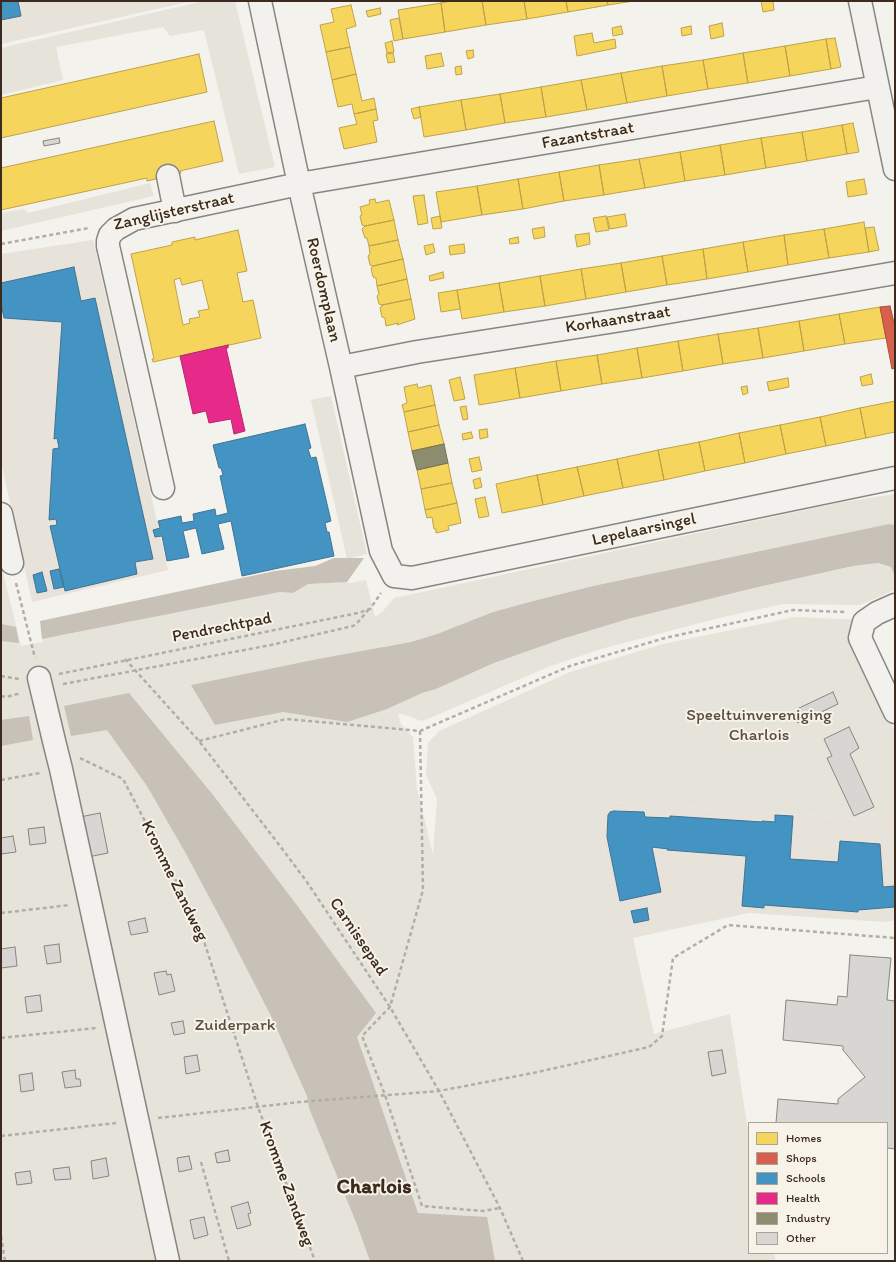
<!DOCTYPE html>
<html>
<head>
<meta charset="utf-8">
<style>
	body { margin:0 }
	#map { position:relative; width:896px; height:1262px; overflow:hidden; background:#f4f2ec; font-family:Itim,sans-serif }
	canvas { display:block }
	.frame { position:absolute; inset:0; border:2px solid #3b2a1e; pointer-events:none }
	.legend { position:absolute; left:748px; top:1122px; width:140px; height:132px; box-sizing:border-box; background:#f7f3e8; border:1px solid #aca397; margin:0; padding:5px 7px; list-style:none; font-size:12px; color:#3b2a1e }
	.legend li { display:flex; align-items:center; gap:8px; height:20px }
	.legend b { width:20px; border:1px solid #aca397 }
</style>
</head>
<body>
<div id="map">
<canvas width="896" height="1262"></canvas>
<div class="frame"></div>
<ul class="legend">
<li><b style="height:11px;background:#f6d55c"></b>Homes</li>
<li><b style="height:11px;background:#d6604d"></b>Shops</li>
<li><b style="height:11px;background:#4393c3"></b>Schools</li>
<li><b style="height:11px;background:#e7298a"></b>Health</li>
<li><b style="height:11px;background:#8c8c6e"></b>Industry</li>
<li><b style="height:11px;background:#d8d6d2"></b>Other</li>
</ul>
</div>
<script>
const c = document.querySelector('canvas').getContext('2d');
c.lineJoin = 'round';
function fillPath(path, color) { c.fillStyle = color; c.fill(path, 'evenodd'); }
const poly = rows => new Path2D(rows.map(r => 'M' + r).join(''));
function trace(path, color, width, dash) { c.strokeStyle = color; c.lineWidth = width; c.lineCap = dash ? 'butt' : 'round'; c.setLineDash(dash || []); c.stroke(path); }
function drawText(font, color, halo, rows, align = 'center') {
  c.font = font + ' Itim,sans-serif'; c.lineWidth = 4; c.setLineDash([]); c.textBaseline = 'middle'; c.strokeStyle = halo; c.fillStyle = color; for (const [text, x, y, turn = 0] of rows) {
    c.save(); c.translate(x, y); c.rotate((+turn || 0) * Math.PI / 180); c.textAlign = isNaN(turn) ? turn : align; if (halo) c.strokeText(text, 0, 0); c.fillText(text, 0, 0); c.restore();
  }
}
fillPath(poly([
	[1,1,192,1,1,44],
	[93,240,168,570,32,602,1,462,1,254],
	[612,802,863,819,895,804,895,920,885,922,749,913,623,940,601,839,602,817]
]), '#e7e2da');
fillPath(poly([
	[204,1,235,1,275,167,239,174,204,30,170,36,163,27,56,47,63,80,1,95,1,48],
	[150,183,154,196,1,231,1,213,24,209,28,213],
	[331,396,367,554,347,559,311,400],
	[895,494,895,525,889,524,593,586,537,600,493,612,437,634,411,642,382,647,422,693,436,689,494,663,562,639,628,619,754,588,853,566,878,563,891,567,895,577,895,590,860,605,783,604,719,618,601,649,548,667,430,718,421,721,409,716,398,713,401,724,413,737,417,789,433,854,437,799,426,775,428,743,439,731,570,672,663,644,795,617,865,620,888,717,895,733,895,804,863,819,612,802,602,817,601,839,623,940,633,938,654,1034,730,1014,749,1137,749,1253,775,1253,775,1261,1,1261,1,564,21,646,43,642,42,639,280,592,293,593,308,584,347,582,349,583,366,580,375,617,382,612,394,598,838,503]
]), '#e6e3da');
fillPath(poly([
	[889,524,895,525,895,577,891,567,878,563,853,566,754,588,628,619,562,639,494,663,436,689,422,693,387,709,347,722,283,712,215,725,191,685,318,659,411,642,437,634,493,612,537,600,593,586],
	[334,558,364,558,347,582,308,584,293,593,280,592,42,639,40,621,275,571,315,566],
	[1,624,16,627,19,643,1,641],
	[129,693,213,795,296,904,376,1013,357,1037,418,1213,487,1217,495,1261,370,1261,356,1222,309,1108,307,1096,272,1018,229,934,185,852,147,786,107,730,71,736,64,706],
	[29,716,33,740,1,746,1,720]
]), '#c7c1b7');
const homes = poly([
	[452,1,482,1,486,25,445,32,441,3,452,1],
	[482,1,524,1,527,19,486,25,482,1],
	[524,1,566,1,568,12,527,19,524,1],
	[566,1,607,1,608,5,568,12,566,1],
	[607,1,634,1,608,5,607,1],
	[761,1,773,1,774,10,763,12,761,1],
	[441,3,445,32,403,39,398,10,441,3],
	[351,5,356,26,346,29,350,47,326,52,320,25,334,22,331,9,351,5],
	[380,8,381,14,368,17,366,11,380,8],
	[399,18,403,39,394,41,390,20,399,18],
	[722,23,724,36,711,39,709,26,722,23],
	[621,26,623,34,613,36,612,28,621,26],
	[691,26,692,34,682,36,681,28,691,26],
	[592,33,594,43,615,39,616,48,577,56,574,36,592,33],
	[835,38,841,67,831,69,826,39,835,38],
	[826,39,831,69,790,76,785,46,826,39],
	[392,41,394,52,387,53,385,43,392,41],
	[785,46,790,76,748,83,743,53,785,46],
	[350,47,356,74,332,80,326,52,350,47],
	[473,50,474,57,468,59,466,51,473,50],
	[393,53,395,62,388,63,386,54,393,53],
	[441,53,444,66,427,69,425,56,441,53],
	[743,53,748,83,708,89,703,60,743,53],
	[199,54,207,92,1,138,1,98,199,54],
	[703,60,708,89,667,96,662,66,703,60],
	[461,66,462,74,456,75,455,67,461,66],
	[662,66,667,96,627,103,621,73,662,66],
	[621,73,627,103,587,110,581,80,621,73],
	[356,74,362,101,374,98,376,109,354,114,352,104,338,107,332,80,356,74],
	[581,80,587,110,546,117,541,87,581,80],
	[541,87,546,117,505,123,500,94,541,87],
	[500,94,505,123,466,130,461,100,500,94],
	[461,100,466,130,424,137,419,107,461,100],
	[419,107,421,117,414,119,411,109,419,107],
	[376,109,378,120,373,121,377,142,344,149,339,128,357,124,354,114,376,109],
	[214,121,223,161,180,171,181,173,147,181,147,178,1,210,1,168,214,121],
	[853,123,859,152,847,154,842,125,853,123],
	[842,125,847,154,807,161,802,132,842,125],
	[802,132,807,161,766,168,761,138,802,132],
	[761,138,766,168,725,175,720,145,761,138],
	[720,145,725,175,685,181,680,152,720,145],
	[680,152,685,181,645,188,639,159,680,152],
	[639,159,645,188,604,195,599,165,639,159],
	[599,165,604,195,564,201,559,172,599,165],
	[559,172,564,201,523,209,518,179,559,172],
	[518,179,523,209,482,215,477,186,518,179],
	[864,179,867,194,848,197,846,182,864,179],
	[477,186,482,215,441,222,436,192,477,186],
	[424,195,428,223,418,225,413,196,424,195],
	[375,199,376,203,389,200,394,220,365,226,362,225,360,216,362,215,360,207,370,204,369,200,375,199],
	[625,214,627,226,610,229,607,217,625,214],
	[440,216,442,228,433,229,431,218,440,216],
	[606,216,609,230,596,232,593,218,606,216],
	[394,220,398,240,369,246,367,238,365,238,362,229,365,226,394,220],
	[864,222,869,252,829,258,824,229,864,222],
	[544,227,545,237,534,239,532,229,544,227],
	[874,227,879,250,869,252,865,228,874,227],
	[824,229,829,258,788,265,784,235,824,229],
	[238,230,247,271,237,273,243,302,253,300,261,338,153,362,152,359,154,359,131,254,172,245,172,242,195,237,195,240,238,230],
	[180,278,182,285,202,280,209,309,198,311,200,317,189,319,190,323,183,325,174,280,180,278],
	[589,233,590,244,577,247,575,235,589,233],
	[784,235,788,265,748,272,743,242,784,235],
	[518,237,519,243,510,244,509,239,518,237],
	[398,240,403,259,373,266,370,265,368,256,370,254,369,246,398,240],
	[743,242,748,272,707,279,703,249,743,242],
	[433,244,435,252,426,255,424,246,433,244],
	[464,244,465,253,450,255,449,246,464,244],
	[703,249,707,279,667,285,662,256,703,249],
	[662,256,667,285,626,292,621,263,662,256],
	[403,259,407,279,377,286,376,278,373,277,371,268,373,266,403,259],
	[621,263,626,292,586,299,581,269,621,263],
	[581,269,586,299,545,306,540,276,581,269],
	[443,272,444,278,430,281,429,276,443,272],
	[540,276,545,306,504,312,499,283,540,276],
	[407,279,411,299,382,305,379,304,377,296,379,294,377,286,407,279],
	[499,283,504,312,462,319,457,290,499,283],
	[457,290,460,309,441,312,438,293,457,290],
	[411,299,415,319,397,325,398,323,386,326,385,318,382,317,380,308,382,305,411,299],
	[880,307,886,338,845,344,839,314,880,307],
	[839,314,845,344,804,351,799,321,839,314],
	[799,321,804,351,763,358,758,328,799,321],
	[758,328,763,358,723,364,718,334,758,328],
	[718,334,723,364,683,371,678,341,718,334],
	[678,341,683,371,642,378,637,348,678,341],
	[637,348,642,378,602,384,597,355,637,348],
	[597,355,602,384,561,391,556,361,597,355],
	[556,361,561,391,520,398,515,368,556,361],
	[515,368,520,398,479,405,474,375,515,368],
	[871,374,873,384,862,386,860,377,871,374],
	[460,377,465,399,454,401,449,380,460,377],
	[788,378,789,387,769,391,767,382,788,378],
	[417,384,418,388,431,385,435,405,404,412,402,405,407,403,404,387,417,384],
	[747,386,748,393,743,395,741,387,747,386],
	[895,401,895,432,866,438,860,408,895,401],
	[435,405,439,425,408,432,404,412,435,405],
	[466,406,468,419,463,420,460,407,466,406],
	[860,408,866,438,826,446,820,417,860,408],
	[820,417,826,446,786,454,780,425,820,417],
	[439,425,444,444,412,451,408,432,439,425],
	[780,425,786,454,745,463,739,433,780,425],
	[487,429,488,437,480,439,479,430,487,429],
	[471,432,473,438,463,440,462,434,471,432],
	[739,433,745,463,705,471,699,442,739,433],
	[699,442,705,471,664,480,658,450,699,442],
	[658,450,664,480,623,488,617,459,658,450],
	[479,457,482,470,472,472,469,459,479,457],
	[617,459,623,488,584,496,577,467,617,459],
	[448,463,452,483,421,489,417,470,448,463],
	[577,467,584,496,543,505,537,475,577,467],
	[537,475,543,505,502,513,496,484,537,475],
	[480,478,482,487,475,489,473,480,480,478],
	[452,483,457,503,425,510,421,489,452,483],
	[485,497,489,516,479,518,475,499,485,497],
	[457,503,461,523,448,526,449,530,436,533,436,529,434,529,432,517,427,518,425,510,457,503]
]);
fillPath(homes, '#f6d55c');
trace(homes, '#bea249', 1);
const shops = poly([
	[890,306,895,327,895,368,892,369,880,307,890,306]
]);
fillPath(shops, '#d6604d');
trace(shops, '#a8503f', 1);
const schools = poly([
	[1,1,18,1,21,16,1,20,1,1],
	[74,267,81,301,95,298,153,559,135,562,137,574,65,591,50,526,57,525,56,519,49,520,53,449,59,448,57,438,54,439,62,322,4,318,1,303,1,283,74,267],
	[305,424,311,448,308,449,311,458,316,457,331,521,325,523,327,532,329,532,334,556,242,576,231,521,218,524,224,549,202,554,196,528,183,531,189,557,167,561,162,536,155,537,153,530,160,528,158,521,181,516,182,523,194,521,193,514,215,509,216,516,228,513,220,476,223,475,221,468,219,468,213,445,305,424],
	[59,569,64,587,54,589,50,571,59,569],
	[42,572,47,591,37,593,33,575,42,572],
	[614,811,644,812,645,817,670,818,670,816,762,822,762,821,775,822,775,815,793,816,790,859,838,862,840,841,880,844,883,887,895,886,895,907,858,910,858,912,764,905,764,908,742,906,746,856,667,850,668,849,652,847,661,892,620,901,607,837,608,815,610,812,614,811],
	[647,908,649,920,634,923,631,911,647,908]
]);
fillPath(schools, '#4393c3');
trace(schools, '#417492', 1);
const health = poly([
	[228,345,228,348,226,348,245,431,234,434,231,419,209,423,206,411,193,414,180,356,228,345]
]);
fillPath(health, '#e7298a');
trace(health, '#b3296a', 1);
const industry = poly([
	[444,444,448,463,417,470,412,451,444,444]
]);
fillPath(industry, '#8c8c6e');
trace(industry, '#746f56', 1);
const building = poly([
	[59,138,60,143,44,146,43,141,59,138],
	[833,692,838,704,811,717,812,718,804,722,803,720,798,723,793,713,798,711,797,709,833,692],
	[849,727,859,748,850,754,874,807,854,816,827,758,832,756,824,739,849,727],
	[100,813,108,853,83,858,75,818,100,813],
	[44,827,46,843,30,845,28,829,44,827],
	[13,836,16,852,1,854,1,838,13,836],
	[145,918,148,932,131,935,128,922,145,918],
	[59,944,61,962,47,964,44,946,59,944],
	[15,947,17,966,1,968,1,949,15,947],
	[850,955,891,958,887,1000,895,1001,895,1149,887,1148,887,1123,776,1123,778,1099,838,1104,838,1099,865,1077,843,1050,843,1046,783,1040,786,1000,837,1005,838,996,847,997,850,955],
	[166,971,167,975,171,974,175,991,159,995,154,973,166,971],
	[40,995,42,1011,27,1013,25,997,40,995],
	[183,1021,185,1033,174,1035,171,1023,183,1021],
	[722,1050,726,1073,712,1076,708,1052,722,1050],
	[197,1055,200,1071,186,1074,184,1057,197,1055],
	[75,1070,76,1079,80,1079,81,1086,65,1088,62,1072,75,1070],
	[32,1073,34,1090,21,1092,19,1075,32,1073],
	[228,1150,230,1161,217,1163,215,1153,228,1150],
	[189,1156,192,1169,179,1172,177,1158,189,1156],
	[106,1158,109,1176,93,1179,91,1161,106,1158],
	[69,1167,71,1179,55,1180,53,1169,69,1167],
	[30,1171,32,1183,17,1185,15,1173,30,1171],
	[248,1202,251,1213,248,1214,251,1225,237,1229,231,1207,248,1202],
	[204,1217,208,1235,194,1239,190,1220,204,1217]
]);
fillPath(building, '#d8d6d2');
trace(building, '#898580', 1);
const minor = poly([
	[260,1,299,184,341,367,381,551,394,576,412,578,895,478],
	[860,1,895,169],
	[168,176,175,211],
	[341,367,417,352,628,319,895,273],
	[163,488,108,246,108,241,110,235,116,229,134,219,299,184,877,87],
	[1,514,12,563],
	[895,605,877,613,864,622,860,638,895,712],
	[39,678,55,745,61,769,168,1261]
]);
trace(minor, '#898580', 25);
trace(poly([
	[1,244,89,228],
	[16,583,35,658],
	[125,659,199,741,277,842,307,882,390,1007,439,1091,500,1208,523,1261],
	[59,674,358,613,370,609,381,593],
	[1,676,19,679],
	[63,684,271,645,353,626,358,622,369,609],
	[1,696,6,697,21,693],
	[420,731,423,890,390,1007,362,1036,385,1095,422,1206,483,1211,500,1208],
	[199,741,286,719,420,731,570,666,665,638,793,610,845,612],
	[80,758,123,779,198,923,258,1107,315,1261],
	[1,780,40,773],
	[1,913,70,905],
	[1,1038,96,1028],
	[158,1118,300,1102,439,1091,533,1073,649,1047,662,1036,673,958,728,925,895,938],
	[1,1136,116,1123],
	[201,1162,229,1261],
	[1,1236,5,1261]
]), '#b1aeaa', 2.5, [4, 3]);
trace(minor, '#f2f1ed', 22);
drawText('17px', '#3b2a1e', '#f7f3e8', [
	["Fazantstraat",588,136,-10],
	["Zanglijsterstraat",174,212,-13],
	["Roerdomplaan",323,290,77],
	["Korhaanstraat",618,320,-9],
	["Lepelaarsingel",644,530,-12],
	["Pendrechtpad",222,628,-11],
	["Kromme Zandweg",174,881,64],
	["Carnissepad",358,937,56],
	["Kromme Zandweg",286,1184,70]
]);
drawText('17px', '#5b4c41', '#f7f3e8', [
	["Speeltuinvereniging",759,716],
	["Charlois",759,736],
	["Zuiderpark",235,1026]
]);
drawText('bold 21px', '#3b2a1e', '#f7f3e8', [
	["Charlois",374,1188]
]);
</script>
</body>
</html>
